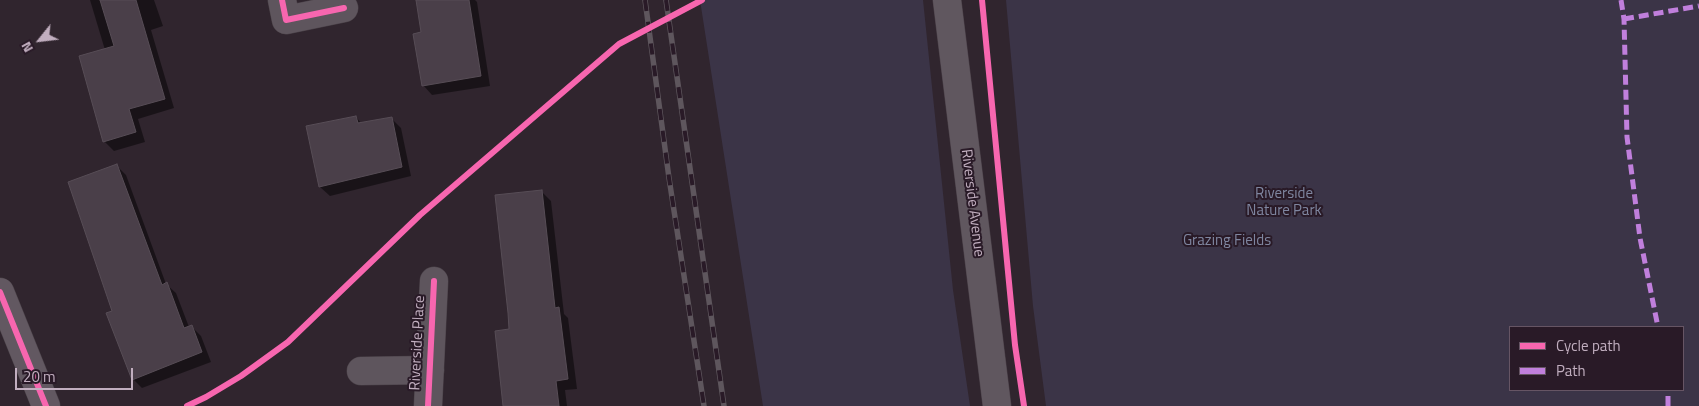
<!DOCTYPE html>
<html>
<head>
<meta charset="utf-8">
<style>
	body { margin:0 }
	#map { position:relative; width:1699px; height:406px; overflow:hidden; background:#30252e; font-family:"Titillium Web",sans-serif }
	canvas { display:block }
	.legend { position:absolute; left:1509px; top:326px; width:175px; height:65px; box-sizing:border-box; background:#291a27; border:1px solid #665564; margin:0; padding:6px 9px; list-style:none; font-size:15px; color:#c1aebf }
	.legend li { display:flex; align-items:center; gap:10px; height:25px }
	.legend b { width:25px; border:1px solid #665564 }
	.north { position:absolute; left:15px; top:15px; width:50px; height:50px; -webkit-text-stroke:4px #291a27; paint-order:stroke; rotate:241deg; font-size:14px; font-weight:700; line-height:20px; text-align:center; color:#c1aebf }
	.north::after { content:''; display:block; margin:auto; width:18px; height:22px; background:#c1aebf; clip-path:polygon(50% 0,100% 100%,50% 72%,0 100%) }
	.scale { position:absolute; left:15px; top:368px; width:118px; height:22px; box-sizing:border-box; border:2px solid #c1aebf; border-top:0; padding-left:6px; font-size:15px; line-height:18px; white-space:nowrap; color:#c1aebf; -webkit-text-stroke:4px #291a27; paint-order:stroke }
</style>
</head>
<body>
<div id="map">
<canvas width="1699" height="406"></canvas>
<ul class="legend">
<li><b style="height:6px;background:#f766af"></b>Cycle path</li>
<li><b style="height:6px;background:#c07fdc"></b>Path</li>
</ul>
<div class="north">N</div>
<div class="scale">20 m</div>
</div>
<script>
const c = document.querySelector('canvas').getContext('2d');
c.lineJoin = 'round';
function fillPath(path, color) { c.fillStyle = color; c.fill(path, 'evenodd'); }
const poly = rows => new Path2D(rows.map(r => 'M' + r).join(''));
function trace(path, color, width, dash) { c.strokeStyle = color; c.lineWidth = width; c.lineCap = dash ? 'butt' : 'round'; c.setLineDash(dash || []); c.stroke(path); }
function drawText(font, color, halo, rows, align = 'center') {
  c.font = font + ' "Titillium Web",sans-serif'; c.lineWidth = 4; c.setLineDash([]); c.textBaseline = 'middle'; c.strokeStyle = halo; c.fillStyle = color; for (const [text, x, y, turn = 0] of rows) {
    c.save(); c.translate(x, y); c.rotate((+turn || 0) * Math.PI / 180); c.textAlign = isNaN(turn) ? turn : align; if (halo) c.strokeText(text, 0, 0); c.fillText(text, 0, 0); c.restore();
  }
}
fillPath(poly([
	[700,0,923,0,953,290,970,406,763,406],
	[1006,0,1699,0,1699,406,1046,406,1033,306],
	[1510,327,1683,327,1683,390,1510,390]
]), '#3b3447');
fillPath(poly([
	[90,0,154,0,163,26,151,30,174,108,138,119,145,142,114,151,104,141,105,50],
	[417,0,475,0,477,2,490,86,432,95,423,85,422,33],
	[356,117,362,124,391,118,401,128,411,176,330,196,320,187],
	[116,165,126,175,166,284,176,293,189,327,191,326,201,336,211,362,142,388,133,379,114,311,102,282,104,281],
	[541,191,551,201,564,314,568,318,577,389,565,390,567,406,504,406,510,330]
]), '#0007');
const building = poly([
	[100,0,136,0,165,99,129,109,136,132,103,142,79,56,114,46,100,0],
	[416,0,469,0,481,76,422,86,413,34,421,32,416,0],
	[356,116,358,123,392,117,402,167,319,187,306,126,356,116],
	[117,164,162,285,167,282,184,328,192,325,202,352,132,380,106,313,112,311,68,182,117,164],
	[542,190,555,308,559,307,568,379,556,381,559,406,503,406,495,331,509,329,508,313,495,195,542,190]
]);
fillPath(building, '#4a3f49');
trace(building, '#574d56', 1);
const street = poly([
	[282,0,286,20,344,8],
	[361,371,430,370],
	[428,406,434,281]
]);
const secondary = poly([
	[0,292,46,406]
]);
const primary = poly([
	[947,0,997,406]
]);
trace(street, '#494047', 29);
trace(secondary, '#494047', 29);
trace(primary, '#4a4048', 29);
trace(street, '#5e555d', 28);
trace(secondary, '#625861', 28);
trace(primary, '#60575f', 28);
const rail = poly([
	[645,0,669,178,704,406],
	[666,0,724,406]
]);
trace(rail, '#5e565d', 5.5);
trace(rail, '#291a27', 4, [11]);
trace(poly([
	[1621,0,1624,19,1627,137,1640,238,1658,327],
	[1624,19,1699,6],
	[1668,406,1668,390]
]), '#c07fdc', 5, [10, 5]);
trace(poly([
	[282,0,286,20,344,8],
	[982,0,1015,345,1024,406],
	[0,292,46,406],
	[187,406,206,397,241,376,288,342,420,215,619,44,702,0],
	[428,406,434,281]
]), '#f766af', 6);
drawText('15px', '#7f86a0', '#291a27', [
	["Riverside",1284,194],
	["Nature Park",1284,211],
	["Grazing Fields",1227,241]
]);
drawText('15px', '#c1aebf', '#291a27', [
	["Riverside Avenue",972,203,83],
	["Riverside Place",418,343,-87]
]);
</script>
</body>
</html>
